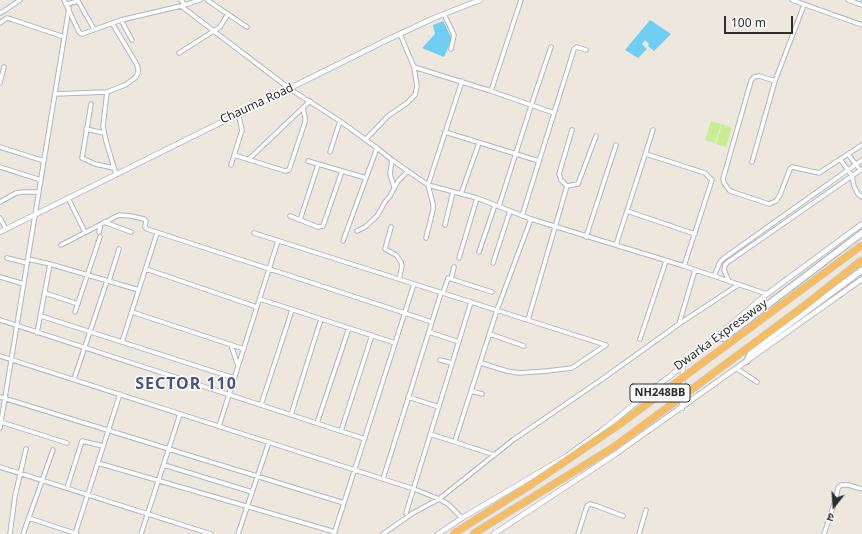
<!DOCTYPE html>
<html>
<head>
<meta charset="utf-8">
<style>
	body { margin:0 }
	#map { position:relative; width:862px; height:534px; overflow:hidden; background:#eee7de; font-family:"Noto Sans","Noto Sans Devanagari",sans-serif }
	canvas { display:block }
	.north { position:absolute; left:814px; top:486px; width:40px; height:40px; -webkit-text-stroke:3px #fff; paint-order:stroke; rotate:197deg; font-size:11px; font-weight:700; line-height:16px; text-align:center; color:#2c2c2c }
	.north::after { content:''; display:block; margin:auto; width:14px; height:18px; background:#2c2c2c; clip-path:polygon(50% 0,100% 100%,50% 72%,0 100%) }
	.scale { position:absolute; left:724px; top:16px; width:69px; height:18px; box-sizing:border-box; border:2px solid #2c2c2c; border-top:0; padding-left:5px; font-size:12px; line-height:14px; white-space:nowrap; color:#2c2c2c; -webkit-text-stroke:3px #fff; paint-order:stroke }
</style>
</head>
<body>
<div id="map">
<canvas width="862" height="534"></canvas>
<div class="north">उ</div>
<div class="scale">100 m</div>
</div>
<script>
const c = document.querySelector('canvas').getContext('2d');
c.lineJoin = 'round';
function fillPath(path, color) { c.fillStyle = color; c.fill(path, 'evenodd'); }
const poly = rows => new Path2D(rows.map(r => 'M' + r).join(''));
function trace(path, color, width, dash) { c.strokeStyle = color; c.lineWidth = width; c.lineCap = dash ? 'butt' : 'round'; c.setLineDash(dash || []); c.stroke(path); }
function drawText(font, color, halo, rows, align = 'center') {
  c.font = font + ' "Noto Sans",sans-serif'; c.lineWidth = 3; c.setLineDash([]); c.textBaseline = 'middle'; c.strokeStyle = halo; c.fillStyle = color; for (const [text, x, y, turn = 0] of rows) {
    c.save(); c.translate(x, y); c.rotate((+turn || 0) * Math.PI / 180); c.textAlign = isNaN(turn) ? turn : align; if (halo) c.strokeText(text, 0, 0); c.fillText(text, 0, 0); c.restore();
  }
}
fillPath(poly([
	[711,121,721,124,715,143,705,140],
	[722,124,732,128,726,147,716,144]
]), '#c7ed95');
fillPath(poly([
	[650,20,671,34,654,51,648,46,649,44,645,40,642,44,647,49,638,58,625,50],
	[443,21,452,39,444,57,422,48,435,34,433,25]
]), '#6fcef3');
trace(poly([
	[861,0,862,0]
]), '#6fcef3', 1.5);
const minor = poly([
	[64,0,79,32,82,34,121,20,181,6,200,0],
	[181,0,185,5],
	[207,0,247,27],
	[792,0,862,25],
	[848,0,862,5],
	[67,4,78,1,94,29],
	[181,6,290,89,340,121,377,148,392,160,428,185,477,198,531,219,684,266,767,294],
	[0,13,4,11,20,0],
	[444,14,454,35,451,49],
	[121,20,132,40],
	[0,23,7,18,11,19,64,37],
	[179,53,220,27,228,14],
	[414,67,491,91,554,113],
	[775,81,759,76,754,77,751,81,723,179,724,183,730,191,769,204,776,201,780,195,790,169,792,167,819,173,862,145],
	[0,83,4,67],
	[491,91,521,0],
	[107,92,103,126,106,141,116,174],
	[55,94,107,92,125,85,135,78,138,73,138,68,136,63,112,23],
	[91,104,82,158,95,164,114,168],
	[86,129,104,133],
	[445,132,539,161],
	[366,139,388,116,407,103,415,95,417,86,414,67,400,34],
	[0,147,44,161],
	[330,152,340,121],
	[646,154,705,173,712,180,684,266],
	[848,154,860,170],
	[234,155,285,171,289,170,305,122,305,117,303,109],
	[249,159,310,101],
	[840,159,852,176,854,186,858,194,862,197],
	[392,160,390,174,394,187],
	[308,161,366,178],
	[752,162,775,81,804,5],
	[231,165,242,130,238,113],
	[0,167,41,180],
	[567,186,578,184,596,136],
	[461,194,479,143],
	[68,198,85,232],
	[0,202,16,193,24,192,39,192],
	[499,206,531,106,551,47],
	[627,211,695,234],
	[290,216,318,227,323,226,342,171],
	[522,216,574,49,577,47,586,50],
	[0,218,6,229],
	[300,220,318,165],
	[104,222,131,232],
	[445,225,453,192],
	[391,227,385,249,396,255,401,262,402,266,399,279],
	[357,231,365,227,377,216,385,202,390,196,398,181,408,171],
	[99,232,101,224],
	[254,233,606,345],
	[586,237,616,145],
	[426,238,433,210,433,204,428,185,462,81],
	[343,241,377,148],
	[61,245,119,215,131,216,144,219,146,221,145,227,147,229,432,322],
	[616,245,653,130],
	[479,252,495,205],
	[7,258,27,263],
	[459,258,477,198],
	[28,259,50,264,139,290],
	[493,263,510,211],
	[146,269,257,307],
	[714,276,720,262,724,258,862,160],
	[0,277,24,284],
	[451,279,454,267],
	[109,281,119,249],
	[729,281,724,270,725,265,728,262,862,169],
	[45,293,78,304],
	[443,293,448,278,492,292],
	[260,299,395,343],
	[75,312,100,237],
	[132,312,244,349],
	[41,316,234,378],
	[0,320,365,439],
	[528,320,567,186,561,180,559,174,572,130],
	[679,324,695,270],
	[429,332,459,342],
	[37,333,50,264],
	[490,334,524,346],
	[640,339,666,261],
	[122,342,157,233],
	[231,345,238,366],
	[0,356,414,489,439,499,448,504,462,518],
	[440,360,452,363],
	[481,363,507,371,519,373,547,371,572,368,606,345],
	[736,368,757,382],
	[74,379,107,281],
	[471,391,482,394],
	[0,397,344,503],
	[408,397,439,407],
	[261,405,292,310],
	[291,415,321,319],
	[1,422,67,443],
	[317,423,349,328],
	[219,426,278,241],
	[0,428,69,8],
	[341,431,372,335],
	[430,434,495,455],
	[455,441,497,310,531,219],
	[98,463,335,532],
	[164,465,252,492],
	[0,467,211,534],
	[383,479,441,293],
	[67,488,82,441,103,446],
	[406,513,471,302],
	[29,518,77,534],
	[10,534,15,496,26,449],
	[23,534,53,450],
	[75,534,120,394],
	[141,534,180,414],
	[238,534,269,442],
	[334,534,414,284],
	[383,534,413,513,439,499,513,440,601,380,679,324,738,285],
	[578,534,587,506,590,504,597,506,623,516],
	[639,534,646,510],
	[824,534,836,498,838,488,841,485,848,485,862,489]
]);
const tertiary = poly([
	[0,232,389,39,434,18,480,0],
	[682,408,683,365],
	[438,534,462,518,567,456,604,429,650,391,669,377,767,294,862,224],
	[494,534,614,455,862,279]
]);
const secondary = poly([
	[715,338,724,338,862,233],
	[747,361,751,352,862,270]
]);
trace(minor, '#b2b4c0', 5.5);
trace(tertiary, '#b2b4c0', 6);
trace(secondary, '#b2b4c0', 8);
trace(minor, '#fff', 3.5);
trace(tertiary, '#fff', 4.5);
trace(secondary, '#fff', 5.5);
const trunkBridge = poly([
	[453,534,532,484,620,424,862,245],
	[473,534,614,447,804,306,862,260]
]);
trace(trunkBridge, '#c8c8c8', 8, []);
trace(trunkBridge, '#fabb5a', 6);
for (const [x, y, w] of [
	[660,393,60]
]) { const box = new Path2D(); box.roundRect(x - w / 2, y - 9, w, 18, 3); c.fillStyle = '#fff'; c.fill(box); trace(box, '#2c2c2c', 1); }
drawText('bold 11px', '#2c2c2c', null, [
	["NH248BB",660,393]
]);
drawText('12px', '#2c2c2c', '#fff', [
	["Chauma Road",257,104,-25],
	["Dwarka Expressway",721,335,-36]
]);
c.letterSpacing = '1px';
drawText('bold 16px', '#4a537f', '#fff', [
	["SECTOR 110",186,384]
]);
c.letterSpacing = '0px';
</script>
</body>
</html>
